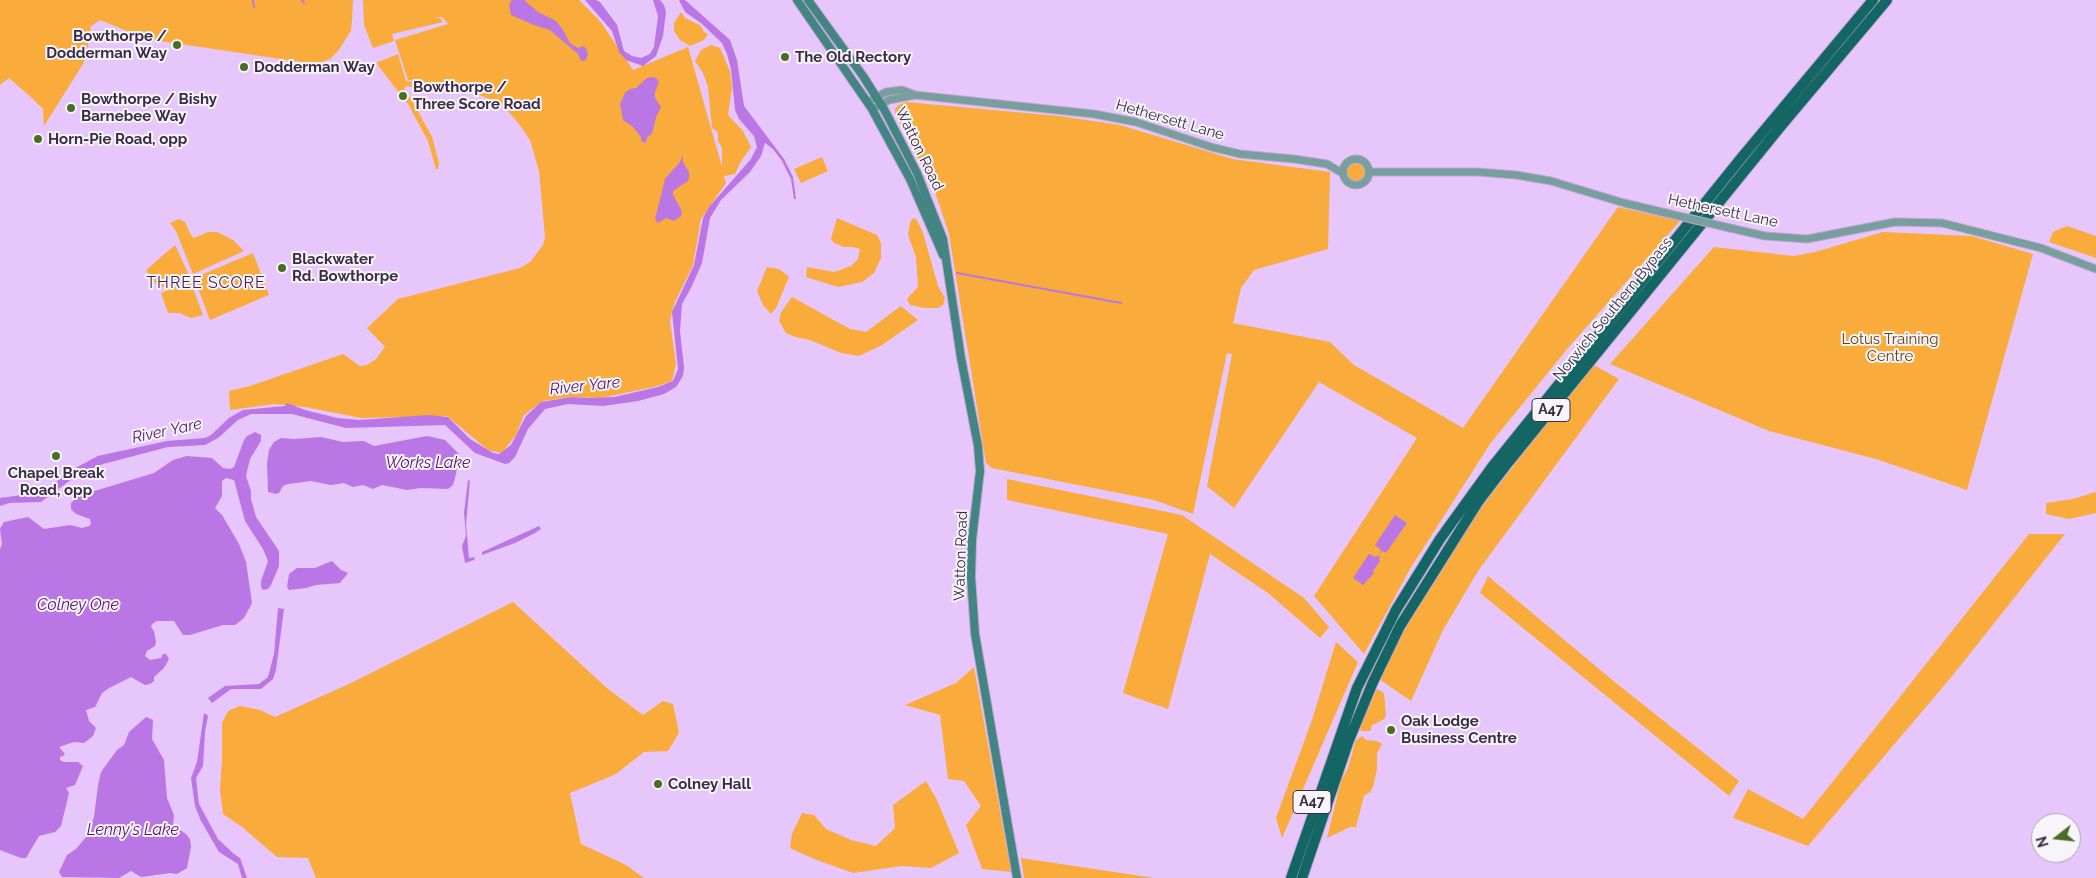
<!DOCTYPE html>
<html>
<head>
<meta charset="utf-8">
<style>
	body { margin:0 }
	#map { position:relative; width:2096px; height:878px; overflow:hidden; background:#e6c6fb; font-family:Raleway,sans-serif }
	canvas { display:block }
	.north { position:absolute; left:2031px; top:813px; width:50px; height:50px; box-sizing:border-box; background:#f7f4fa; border:1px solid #aca4b2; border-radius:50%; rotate:254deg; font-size:14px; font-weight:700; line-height:20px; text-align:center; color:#3b2c46 }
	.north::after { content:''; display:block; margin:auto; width:18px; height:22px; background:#4a6d25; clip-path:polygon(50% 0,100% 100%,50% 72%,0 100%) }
</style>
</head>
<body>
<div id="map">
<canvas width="2096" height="878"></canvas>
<div class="north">N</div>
</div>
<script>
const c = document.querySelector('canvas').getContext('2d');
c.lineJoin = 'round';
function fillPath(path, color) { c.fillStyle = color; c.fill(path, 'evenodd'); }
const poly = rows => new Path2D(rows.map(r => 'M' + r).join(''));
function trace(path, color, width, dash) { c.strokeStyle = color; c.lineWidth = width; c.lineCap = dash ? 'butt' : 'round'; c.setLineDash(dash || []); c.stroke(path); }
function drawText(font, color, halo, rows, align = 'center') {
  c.font = font + ' Raleway,sans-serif'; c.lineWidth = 4; c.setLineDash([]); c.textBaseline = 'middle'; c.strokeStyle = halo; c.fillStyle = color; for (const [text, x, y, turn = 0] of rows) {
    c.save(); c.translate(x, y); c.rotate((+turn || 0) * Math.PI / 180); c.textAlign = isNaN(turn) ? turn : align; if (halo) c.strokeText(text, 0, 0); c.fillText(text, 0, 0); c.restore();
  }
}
fillPath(poly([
	[0,0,353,0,352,21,351,31,338,51,330,59,322,62,308,63,146,39,100,20,91,26,87,52,83,64,44,126,43,109,33,99,9,78,0,85],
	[363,0,579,0,600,21,633,70,688,47,722,167,722,148,718,141,718,132,712,128,708,87,703,73,695,61,701,50,711,45,720,48,730,71,732,88,728,115,743,131,751,147,740,163,735,174,724,176,726,183,701,219,693,265,674,304,670,321,676,364,672,381,658,386,601,398,571,397,543,401,524,415,516,435,502,453,488,450,447,416,361,418,305,407,275,404,230,410,229,391,250,386,343,354,360,366,367,365,376,359,385,347,367,328,398,299,520,268,530,262,543,245,545,237,539,171,530,140,519,124,503,105,482,96,450,86,408,80,395,40,448,24,442,17,434,17,440,18,443,22,392,34,394,41,373,48,364,25],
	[681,12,685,18,700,25,704,32,708,34,704,40,690,46,680,40,674,31,674,23],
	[398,54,406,81,452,88,450,92,406,86,404,90,413,102,432,137,439,163,438,169,436,169,428,141,408,104,376,63],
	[906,102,1059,116,1120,125,1233,159,1330,172,1328,249,1254,270,1241,288,1233,323,1330,342,1354,365,1463,428,1618,207,1680,221,1568,348,1490,444,1410,569,1364,654,1314,596,1417,438,1319,382,1234,508,1207,486,1232,354,1227,353,1193,514,1154,500,992,468,986,463,949,234,935,192,895,113,895,109,899,105],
	[822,157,828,171,801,183,794,169],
	'1346 172a10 10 0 1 1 20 0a10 10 0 1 1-20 0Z',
	[837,218,877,235,881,243,881,258,874,273,862,282,838,287,806,277,807,267,834,272,851,266,858,259,860,249,853,247,844,247,834,243,831,239],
	[913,218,917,220,923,233,938,286,945,298,943,305,938,308,925,308,910,305,907,299,918,287,916,257,908,235,910,223],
	[179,219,185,222,191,235,194,238,208,232,217,232,233,240,244,251,193,274,176,231,170,223],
	[2067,226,2096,236,2096,258,2049,242,2053,232],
	[1883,232,1972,236,2033,254,1967,490,1876,459,1769,431,1610,364,1714,247,1794,256,1815,252],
	[175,245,189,275,159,289,146,270],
	[253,253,269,295,210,320,194,278],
	[767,267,779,269,789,277,776,308,771,314,763,305,757,291],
	[190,280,203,315,191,318,179,313,168,313,161,293],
	[792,297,850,329,866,332,901,306,918,320,882,345,859,356,841,353,810,340,795,337,786,333,779,321,781,312],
	[1592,364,1619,379,1478,571,1443,630,1411,701,1379,679,1414,611,1468,525],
	[1007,479,1182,515,1304,598,1329,627,1320,638,1268,593,1210,554,1168,709,1123,693,1168,534,1007,500],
	[2096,492,2096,513,2069,519,2046,514,2046,503,2073,499],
	[2029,534,2065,534,1953,675,1808,846,1733,818,1748,789,1803,819],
	[1488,576,1611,679,1739,781,1729,796,1480,593],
	[513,602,608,689,643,715,663,701,673,704,679,733,668,751,644,752,616,774,570,793,581,844,626,865,644,878,316,878,308,858,277,857,242,827,223,814,220,790,222,757,222,723,228,711,240,706,260,710,275,717,349,684],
	[1336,642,1358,662,1282,838,1276,818,1312,720],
	[974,667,1011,872,982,869,966,825,981,806,964,781,948,779,940,715,905,705,956,683],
	[1377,689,1384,693,1386,716,1384,719,1371,726,1371,731,1361,731,1360,727],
	[1362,736,1366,740,1377,741,1382,744,1377,753,1377,769,1373,787,1370,792,1364,796,1356,827,1350,827,1327,838,1341,781,1348,768,1356,740],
	[926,781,937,800,959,853,931,868,902,866,853,873,814,859,790,848,792,834,802,813,814,815,826,829,851,840,876,846,895,828,893,805],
	[1021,858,1154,878,1024,878]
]), '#f9ab3c');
fillPath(poly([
	[512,0,524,0,538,12,556,21,563,30,570,43,578,48,583,46,586,48,588,54,586,60,581,61,578,54,550,30,534,25,511,15,509,4],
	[585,0,596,0,600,2,617,25,624,51,632,56,641,58,650,54,654,47,658,16,653,0,660,0,664,5,666,12,663,36,656,56,643,66,626,60,619,52,612,31],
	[679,0,685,0,730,40,737,60,744,106,784,159,793,177,796,199,794,199,791,179,782,161,773,149,765,143,761,156,750,172,721,200,710,218,702,263,691,288,682,304,680,331,684,367,683,376,676,387,664,394,638,401,603,406,568,404,545,409,528,429,515,457,509,463,505,464,475,453,445,425,346,428,292,414,251,414,238,420,218,438,205,445,168,447,103,464,76,476,41,502,9,503,0,506,0,498,44,492,68,472,98,456,167,441,205,438,211,435,229,418,243,410,285,406,287,403,305,410,337,418,359,420,429,415,448,417,470,439,493,453,499,454,511,445,526,416,541,402,572,397,588,398,614,397,658,387,673,381,678,369,672,312,694,265,703,218,709,207,751,159,757,147,754,136,739,119,735,110,731,69,727,54,722,43,701,23,685,12],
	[651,77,656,78,659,82,655,92,655,98,661,107,656,117,652,134,647,137,646,143,641,141,641,137,633,127,623,120,620,104,625,93,630,89,636,88,647,78],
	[683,155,683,162,689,172,689,177,688,181,673,191,673,195,682,211,681,216,674,221,666,218,658,223,655,219,665,179,680,162],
	[255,432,261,435,261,441,250,459,246,476,251,491,251,499,256,517,279,551,279,566,271,585,268,589,263,590,261,587,261,581,268,561,263,549,245,521,234,480,226,478,222,481,222,496,215,508,222,515,239,544,246,562,252,603,244,618,235,625,223,625,190,635,183,635,174,621,157,621,152,624,151,627,154,631,156,642,155,646,147,651,145,656,150,660,161,658,163,654,166,654,169,659,164,668,154,677,154,681,150,684,145,685,131,677,109,688,102,693,95,707,86,710,89,721,96,728,93,736,84,743,74,742,59,747,65,754,63,756,60,757,60,760,64,762,78,762,83,766,75,785,66,788,69,793,61,826,55,832,39,836,26,858,21,858,0,850,0,549,2,544,0,529,4,522,28,517,44,529,70,525,82,528,89,526,91,524,90,519,76,514,71,509,71,503,78,496,154,473,173,460,187,456,212,458,223,468,230,469,234,467,244,440,247,436],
	[427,436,445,440,459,454,456,474,453,485,448,489,421,488,407,490,382,485,373,489,363,485,353,487,344,483,331,485,311,481,288,484,283,486,279,493,276,494,268,492,267,463,269,450,274,442,281,438,294,439,321,437,343,442,364,441,374,446],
	[468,480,470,481,466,524,469,558,475,557,474,560,465,563,462,546,466,536,464,513],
	[1395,515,1407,523,1386,553,1383,551,1380,554,1381,550,1375,545],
	[539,526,541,529,535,533,515,543,482,555,482,552],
	[1369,554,1376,557,1379,555,1380,561,1373,571,1374,573,1363,585,1353,578],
	[332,561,341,570,348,573,340,583,316,585,306,588,289,590,287,587,289,574,297,568,315,568],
	[278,608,284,609,276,670,273,679,261,689,231,689,212,703,208,698,225,686,259,684,268,677,274,654],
	[204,713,208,716,205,732,203,766,196,778,199,804,218,839,234,854,240,858,247,878,242,878,238,864,219,852,201,821,195,806,191,778,197,762],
	[146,717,153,720,152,739,164,760,167,798,174,815,173,825,186,834,190,839,191,847,187,868,177,874,170,873,149,876,141,877,131,871,119,878,62,877,59,872,67,855,76,849,86,837,94,817,98,785,101,772,117,750,124,745,129,732]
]), '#ba76e4');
trace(poly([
	[253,0,254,7],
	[302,0,304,3],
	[957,273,1121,303]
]), '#ba76e4', 2);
const tertiary = poly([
	[868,102,886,92,902,90,915,95,1094,114,1136,122,1211,147,1240,154,1294,159,1327,164,1342,173],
	[872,109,889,100,915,95],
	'1343 172a13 13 0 1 1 26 0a13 13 0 1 1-26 0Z',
	[1370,172,1478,172,1516,175,1551,181,1624,203,1666,213],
	[1730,228,1765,236,1807,239,1895,222,1942,223,2041,248,2096,269]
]);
const secondary = poly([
	[797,0,872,109,910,179,943,255],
	[808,0,863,76,885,111,917,173,943,239,961,358,978,446,980,471,972,540,971,577,975,634,1017,878]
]);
const trunk = poly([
	[1291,878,1357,688,1396,610,1440,539,1492,467,1742,157,1873,0],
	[1302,878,1349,740,1373,682,1400,626,1478,502,1507,464,1781,126,1887,0]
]);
trace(tertiary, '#c0a4d3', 9);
trace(secondary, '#c0a4d3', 10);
trace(trunk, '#c0a4d3', 12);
trace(tertiary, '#769f9d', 7);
trace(secondary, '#438582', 8);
trace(trunk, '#136663', 10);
const tertiaryBridge = poly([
	[1666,213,1730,228]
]);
trace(tertiaryBridge, '#c0a4d3', 9, []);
trace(tertiaryBridge, '#769f9d', 7);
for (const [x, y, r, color] of [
	[177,45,5,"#4a6d25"],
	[785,57,5,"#4a6d25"],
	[244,67,5,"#4a6d25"],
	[403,96,5,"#4a6d25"],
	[71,108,5,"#4a6d25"],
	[38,139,5,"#4a6d25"],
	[282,268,5,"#4a6d25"],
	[56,456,5,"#4a6d25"],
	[1391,730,5,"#4a6d25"],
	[658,784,5,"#4a6d25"]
]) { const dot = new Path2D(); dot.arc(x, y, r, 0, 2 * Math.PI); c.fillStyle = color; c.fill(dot); trace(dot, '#f7f4fa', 2); }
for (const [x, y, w] of [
	[1551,410,38],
	[1312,802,38]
]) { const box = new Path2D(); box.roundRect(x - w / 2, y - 11.5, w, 23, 4); c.fillStyle = '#f7f4fa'; c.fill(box); trace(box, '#3b2c46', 1); }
drawText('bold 14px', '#3b2c46', null, [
	["A47",1551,410],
	["A47",1312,802]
]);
drawText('bold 15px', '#3b2c46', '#f7f4fa', [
	["Bowthorpe /",167,36,"right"],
	["Dodderman Way",167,53,"right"],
	["The Old Rectory",795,57],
	["Dodderman Way",254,67],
	["Bowthorpe /",413,87],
	["Three Score Road",413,104],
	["Bowthorpe / Bishy",81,99],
	["Barnebee Way",81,116],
	["Horn-Pie Road, opp",48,139],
	["Blackwater",292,259],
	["Rd. Bowthorpe",292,276],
	["Chapel Break",56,473,"center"],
	["Road, opp",56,490,"center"],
	["Oak Lodge",1401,721],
	["Business Centre",1401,738],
	["Colney Hall",668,784]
], 'left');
drawText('15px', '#3b2c46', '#f7f4fa', [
	["Hethersett Lane",1170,120,16],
	["Watton Road",919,149,64],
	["Hethersett Lane",1723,211,12],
	["Norwich Southern Bypass",1613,309,-51],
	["Watton Road",961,556,-88]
]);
drawText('15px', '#65420f', '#f7f4fa', [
	["Lotus Training",1890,339],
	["Centre",1890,356]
]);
c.letterSpacing = '1px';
drawText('16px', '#421f56', '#f7f4fa', [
	["THREE SCORE",206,283]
]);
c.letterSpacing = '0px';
drawText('italic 16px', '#551176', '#f7f4fa', [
	["River Yare",585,386,-6],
	["River Yare",167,431,-12],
	["Works Lake",428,463],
	["Colney One",78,605],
	["Lenny's Lake",133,830]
]);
</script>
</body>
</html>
